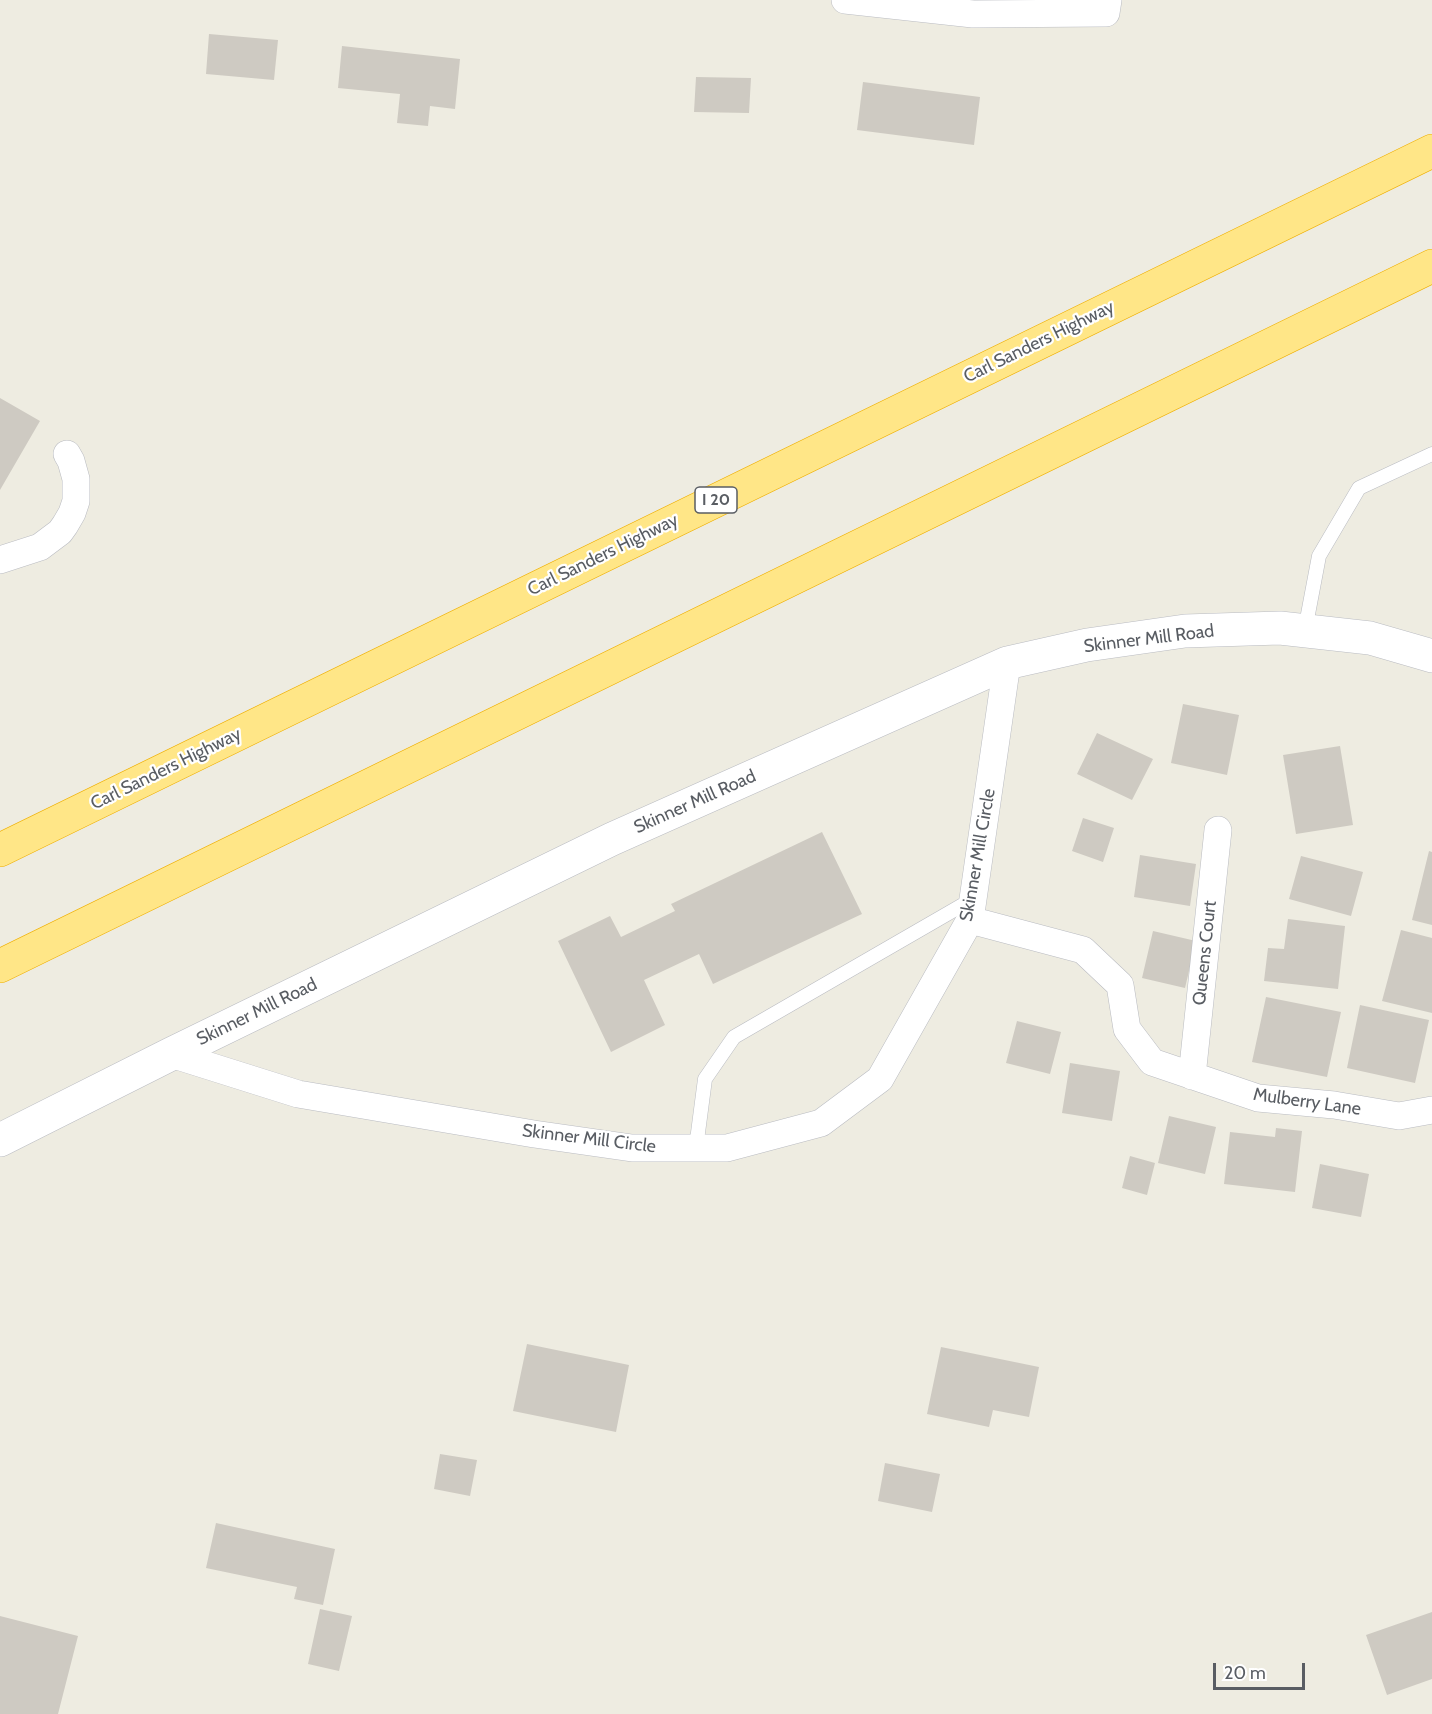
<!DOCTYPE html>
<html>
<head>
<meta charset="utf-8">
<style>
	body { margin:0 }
	#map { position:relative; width:1432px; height:1714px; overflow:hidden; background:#eeece1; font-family:Cabin,sans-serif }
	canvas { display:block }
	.scale { position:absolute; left:1213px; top:1663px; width:92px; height:27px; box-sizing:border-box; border:3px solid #595d63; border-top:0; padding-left:8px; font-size:18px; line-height:21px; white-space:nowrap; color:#595d63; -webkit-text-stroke:4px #fff; paint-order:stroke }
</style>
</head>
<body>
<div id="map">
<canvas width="1432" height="1714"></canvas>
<div class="scale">20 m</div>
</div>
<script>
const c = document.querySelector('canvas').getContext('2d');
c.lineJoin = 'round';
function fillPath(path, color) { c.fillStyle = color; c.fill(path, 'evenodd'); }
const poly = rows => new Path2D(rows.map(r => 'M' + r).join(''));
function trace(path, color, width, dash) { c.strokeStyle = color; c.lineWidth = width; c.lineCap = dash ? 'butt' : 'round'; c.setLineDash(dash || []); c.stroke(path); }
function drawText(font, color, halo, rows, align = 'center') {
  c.font = font + ' Cabin,sans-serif'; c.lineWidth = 4.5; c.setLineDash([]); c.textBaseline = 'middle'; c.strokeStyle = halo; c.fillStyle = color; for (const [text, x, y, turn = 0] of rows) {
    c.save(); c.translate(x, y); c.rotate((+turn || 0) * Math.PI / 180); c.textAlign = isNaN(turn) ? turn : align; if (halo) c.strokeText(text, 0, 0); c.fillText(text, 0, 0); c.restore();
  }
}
fillPath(poly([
	[209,34,278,40,274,80,206,74],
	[342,46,460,59,455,109,430,106,428,126,397,123,400,94,338,88],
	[696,77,751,78,749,113,694,112],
	[863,82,980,97,974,145,857,130],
	[0,398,40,421,0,490],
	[1183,704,1239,715,1227,775,1171,763],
	[1097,733,1153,759,1132,800,1077,774],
	[1340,746,1353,825,1296,834,1283,755],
	[1083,818,1114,828,1103,862,1072,851],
	[822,832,862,914,713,984,699,954,644,980,665,1025,611,1052,558,941,610,916,621,937,675,911,671,904],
	[1429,851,1432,852,1432,925,1412,920],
	[1140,855,1196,864,1190,906,1134,897],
	[1301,856,1363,872,1351,916,1289,899],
	[1288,919,1345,926,1338,989,1264,981,1268,948,1284,949],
	[1401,930,1432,938,1432,1013,1382,1001],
	[1153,931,1196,941,1185,988,1142,978],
	[1266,997,1341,1012,1327,1077,1252,1062],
	[1360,1005,1429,1020,1415,1083,1347,1068],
	[1017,1021,1061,1032,1050,1074,1006,1063],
	[1070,1063,1120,1071,1112,1121,1062,1113],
	[1169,1116,1216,1127,1205,1174,1158,1163],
	[1276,1128,1302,1131,1295,1192,1224,1184,1230,1132,1275,1137],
	[1130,1156,1155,1163,1147,1195,1122,1188],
	[1320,1164,1369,1174,1361,1217,1312,1208],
	[527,1344,629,1365,616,1432,513,1411],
	[941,1347,1039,1367,1029,1417,993,1410,989,1427,927,1414],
	[440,1454,477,1460,470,1496,434,1489],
	[885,1463,940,1474,932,1512,878,1501],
	[216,1523,335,1549,323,1605,294,1599,297,1587,206,1568],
	[320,1609,352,1616,339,1671,308,1664],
	[1432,1612,1432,1679,1387,1695,1366,1635],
	[0,1616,78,1636,58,1714,0,1714]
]), '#cecac2');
const service = poly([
	[1305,630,1319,556,1359,488,1432,454],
	[696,1148,705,1079,734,1037,973,899]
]);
const minor = poly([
	[845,0,973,14,1106,13,1108,0],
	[0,560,40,547,60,532,65,525,72,513,76,501,76,479,71,461,67,454],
	[970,920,1083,950,1120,985,1127,1029,1152,1062,1258,1098,1334,1105,1399,1116,1432,1110],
	[171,1054,298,1094,534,1134,632,1148,727,1148,821,1123,880,1079,970,920,1007,663],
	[1192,1076,1218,830]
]);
const tertiary = poly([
	[0,1140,171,1054,612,839,1007,663,1087,645,1185,631,1280,628,1370,638,1432,656]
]);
const motorway = poly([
	[0,850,1432,151],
	[0,966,1432,266]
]);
trace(service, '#b9bbc1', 15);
trace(minor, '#b9bbc1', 28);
trace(tertiary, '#b9bbc1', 34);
trace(motorway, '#efaf00', 34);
trace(service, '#fff', 14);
trace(minor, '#fff', 27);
trace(tertiary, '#fff', 33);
trace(motorway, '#ffe687', 33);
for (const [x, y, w] of [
	[716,500,42]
]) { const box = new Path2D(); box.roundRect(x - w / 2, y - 13, w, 26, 4.5); c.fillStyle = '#fff'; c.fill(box); trace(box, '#595d63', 1.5); }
drawText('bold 16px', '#595d63', null, [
	["I 20",716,500]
]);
drawText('18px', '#595d63', '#fff', [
	["Carl Sanders Highway",1039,342,-26],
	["Carl Sanders Highway",603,555,-26],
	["Skinner Mill Road",1149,639,-7],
	["Carl Sanders Highway",166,769,-26],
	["Skinner Mill Road",695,802,-24],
	["Skinner Mill Circle",978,855,-80],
	["Queens Court",1205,953,-84],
	["Skinner Mill Road",257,1012,-26],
	["Mulberry Lane",1307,1102,8],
	["Skinner Mill Circle",589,1139,7]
]);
</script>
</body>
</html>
